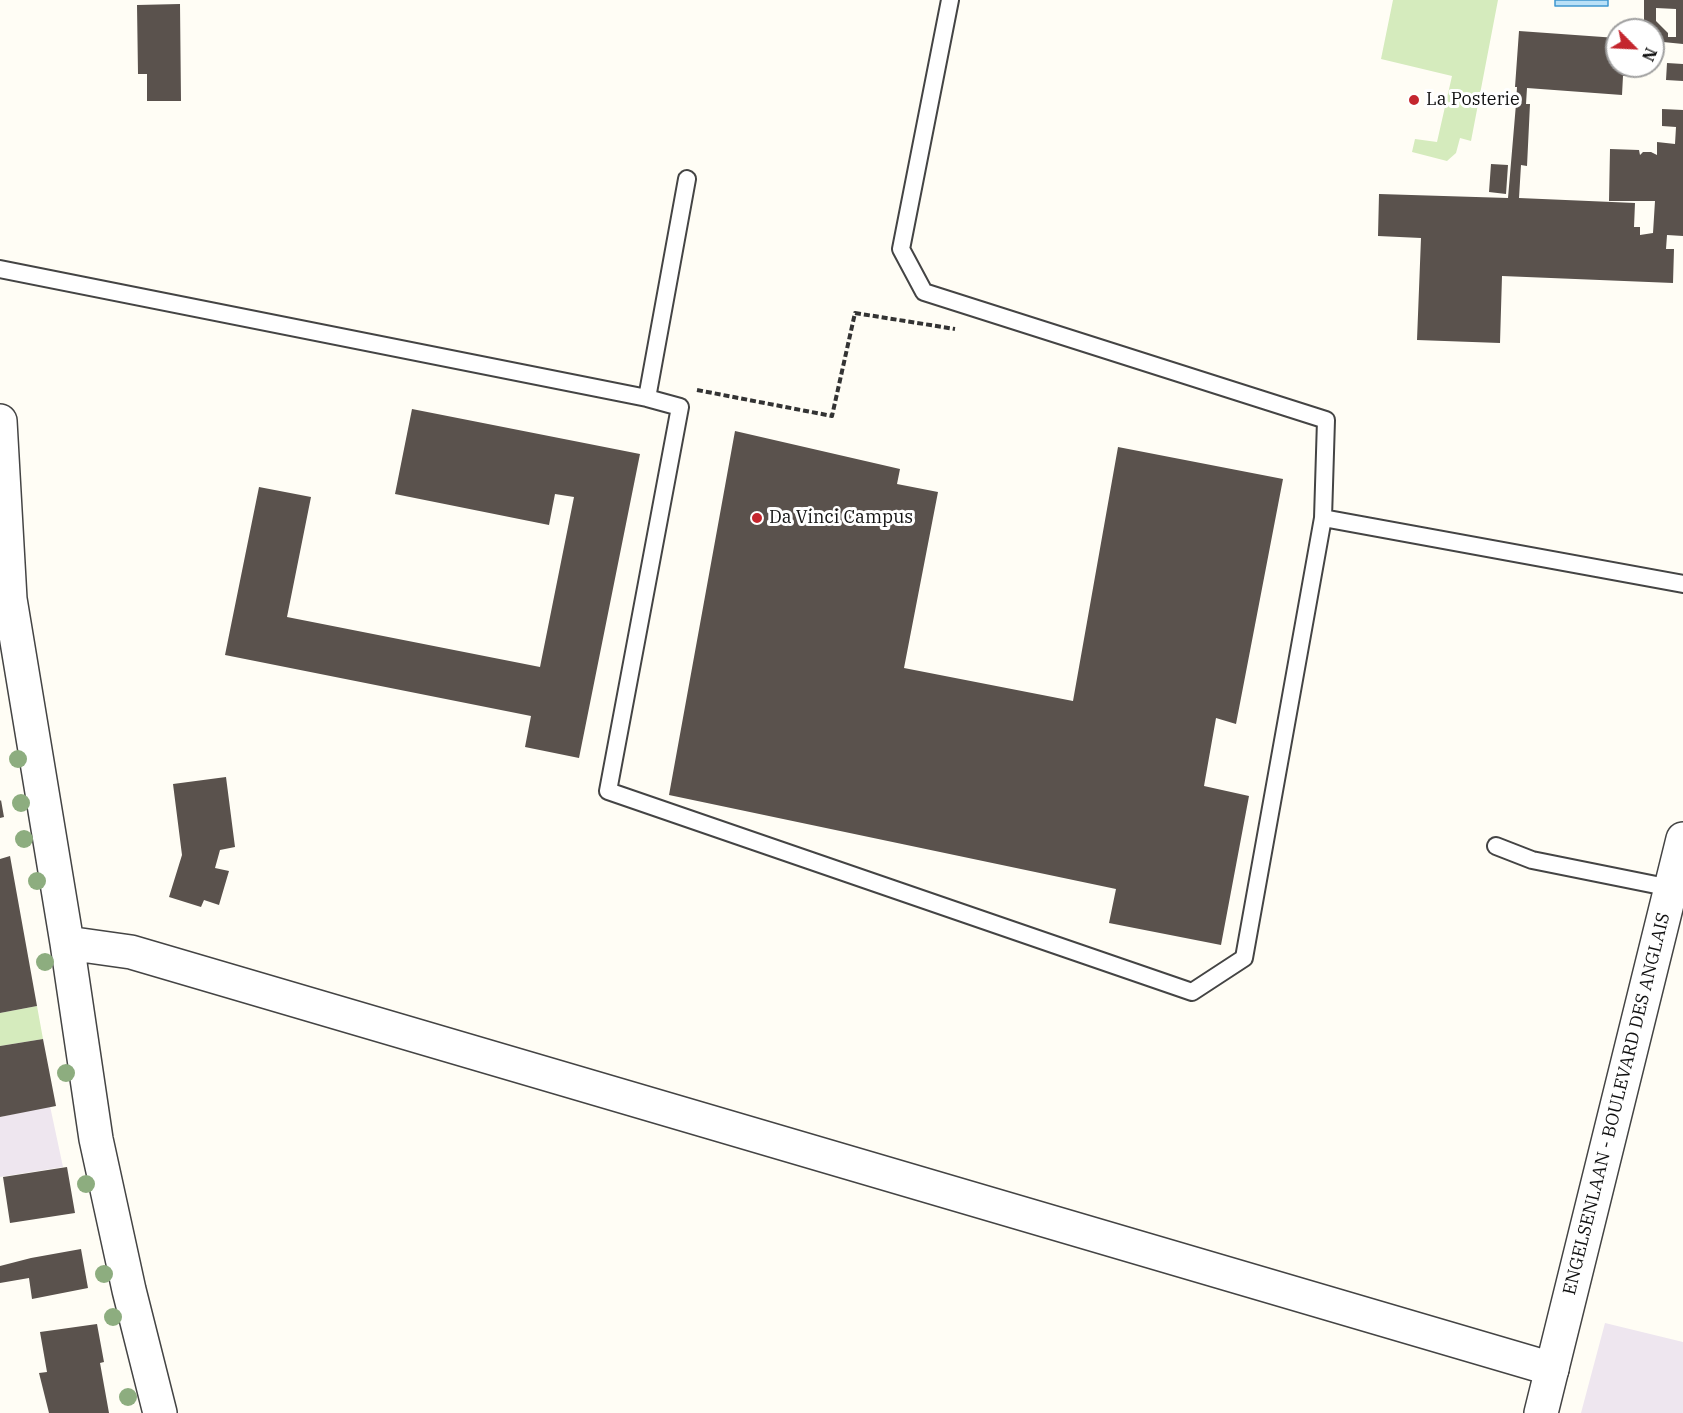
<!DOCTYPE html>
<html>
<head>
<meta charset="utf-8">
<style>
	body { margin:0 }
	#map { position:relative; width:1683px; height:1413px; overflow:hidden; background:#fffdf5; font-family:"IBM Plex Serif",serif }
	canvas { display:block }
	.north { position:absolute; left:1605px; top:18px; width:60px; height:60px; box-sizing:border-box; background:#fff; border:2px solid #a0a0a0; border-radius:50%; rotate:114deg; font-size:16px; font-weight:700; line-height:24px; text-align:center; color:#111 }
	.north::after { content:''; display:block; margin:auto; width:21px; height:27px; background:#c4262e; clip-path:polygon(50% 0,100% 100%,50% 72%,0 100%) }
</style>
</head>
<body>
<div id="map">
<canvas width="1683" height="1413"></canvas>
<div class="north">N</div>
</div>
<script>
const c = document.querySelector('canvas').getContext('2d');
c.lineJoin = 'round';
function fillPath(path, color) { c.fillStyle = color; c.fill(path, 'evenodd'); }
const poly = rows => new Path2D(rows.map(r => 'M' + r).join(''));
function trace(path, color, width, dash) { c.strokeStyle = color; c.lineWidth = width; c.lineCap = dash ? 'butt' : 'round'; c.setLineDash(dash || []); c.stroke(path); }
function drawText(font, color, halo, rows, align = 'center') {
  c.font = font + ' "IBM Plex Serif",serif'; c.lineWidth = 6; c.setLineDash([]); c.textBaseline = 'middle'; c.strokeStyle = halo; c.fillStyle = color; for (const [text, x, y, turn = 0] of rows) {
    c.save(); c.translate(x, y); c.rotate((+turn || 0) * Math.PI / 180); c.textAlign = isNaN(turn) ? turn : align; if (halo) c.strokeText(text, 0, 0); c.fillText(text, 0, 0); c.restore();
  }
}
fillPath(poly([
	[50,1106,63,1167,0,1177,0,1117],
	[1605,1323,1683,1342,1683,1413,1581,1413]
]), '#eee6ef');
fillPath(poly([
	[1393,0,1498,0,1471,141,1460,138,1456,153,1447,161,1412,152,1415,139,1437,142,1452,76,1381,59],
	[37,1006,43,1039,0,1046,0,1013]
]), '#d5ebbd');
const water = poly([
	[1555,0,1608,0,1608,6,1555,6,1555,0]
]);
fillPath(water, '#b9e0f7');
trace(water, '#3f96cf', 1.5);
fillPath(poly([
	[1644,0,1683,0,1683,44,1653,41,1653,30,1644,30],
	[1656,8,1676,9,1676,37,1668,37,1668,33,1656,21],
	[180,4,181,101,147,101,147,74,138,74,137,5],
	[1519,31,1617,38,1617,66,1639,66,1638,70,1632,76,1623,76,1622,95,1527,88,1526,104,1530,104,1527,166,1521,165,1519,198,1635,203,1634,227,1640,227,1640,235,1653,233,1655,201,1609,201,1610,149,1639,150,1640,155,1643,152,1651,152,1657,155,1657,142,1675,144,1676,127,1662,126,1662,109,1683,110,1683,236,1667,235,1666,249,1674,249,1673,283,1502,276,1500,343,1417,340,1421,238,1378,236,1379,194,1508,198,1516,104,1517,87,1515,87],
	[1667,63,1683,64,1683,81,1666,80],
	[1491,164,1508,165,1506,194,1489,192],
	[412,409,640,454,579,758,525,747,531,716,225,655,259,487,311,497,287,617,540,667,574,497,555,494,549,525,395,494],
	[735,431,900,469,897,484,938,492,904,668,1073,701,1118,447,1283,479,1236,724,1216,718,1204,786,1249,796,1221,945,1109,923,1116,889,669,795],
	[226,777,235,847,220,850,215,868,229,871,219,905,204,900,201,907,169,897,182,855,173,784],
	[1,800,4,817,0,818,0,801],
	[10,856,37,1006,0,1013,0,859],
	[43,1039,56,1106,0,1117,0,1046],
	[67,1167,75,1213,10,1223,3,1177],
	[81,1249,88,1288,32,1299,29,1278,0,1283,0,1266,31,1258],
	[97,1324,104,1362,100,1363,109,1413,49,1413,39,1373,47,1372,40,1332]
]), '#5a524d');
const service = poly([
	[950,0,901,249,924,292,1326,420,1323,518,1683,584],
	[0,269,647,398,687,179],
	[647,398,680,407,608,791,1192,992,1244,958,1323,518],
	[1496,846,1532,860,1671,888]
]);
const minor = poly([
	[0,421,10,599,67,943,96,1139,129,1290,160,1413],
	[67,943,131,952,1552,1369]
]);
const tertiary = poly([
	[1541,1413,1683,839]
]);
trace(service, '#444', 20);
trace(minor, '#444', 36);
trace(tertiary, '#444', 36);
trace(poly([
	[697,390,832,416,855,313,955,329]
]), '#333', 4, [6, 3]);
trace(service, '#fff', 16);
trace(minor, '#fff', 33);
trace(tertiary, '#fff', 33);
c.fillStyle = '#8dad7f';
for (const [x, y] of [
	[18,759],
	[21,803],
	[24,839],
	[37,881],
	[45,962],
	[66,1073],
	[86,1184],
	[104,1274],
	[113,1317],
	[128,1397]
]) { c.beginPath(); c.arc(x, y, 9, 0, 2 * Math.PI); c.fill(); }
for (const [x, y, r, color] of [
	[1414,100,6,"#c4262e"],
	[757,518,6,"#c4262e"]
]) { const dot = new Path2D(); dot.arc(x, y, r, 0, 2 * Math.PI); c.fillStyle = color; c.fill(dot); trace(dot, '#fff', 2); }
drawText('18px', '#111', '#fff', [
	["La Posterie",1426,100],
	["Da Vinci Campus",769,518]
], 'left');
drawText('18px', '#111', '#fff', [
	["ENGELSENLAAN - BOULEVARD DES ANGLAIS",1617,1104,-76]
]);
</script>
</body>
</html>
